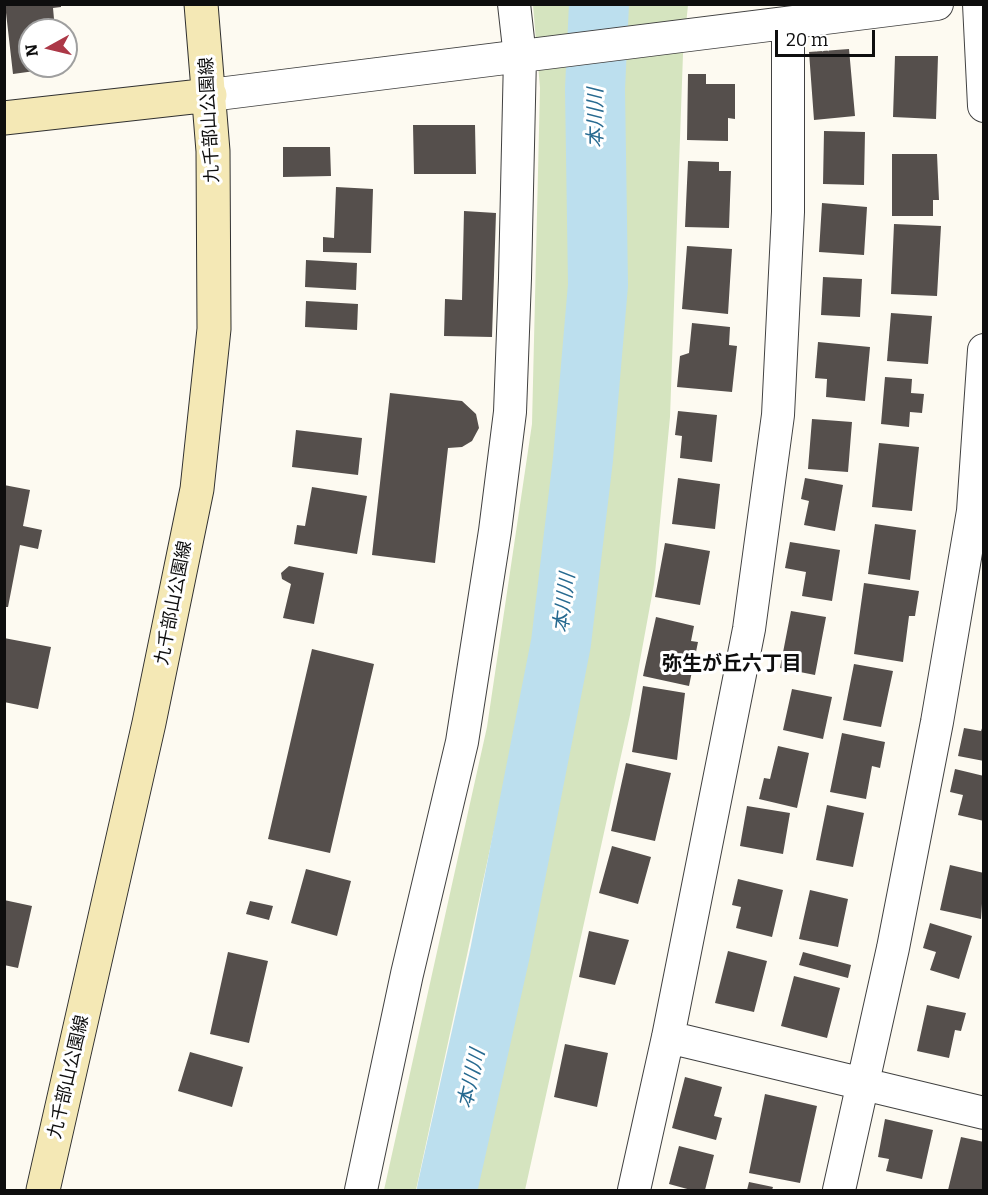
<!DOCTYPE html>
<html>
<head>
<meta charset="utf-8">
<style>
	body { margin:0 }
	#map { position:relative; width:988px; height:1195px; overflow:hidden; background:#fdfaf1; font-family:Bitter,serif }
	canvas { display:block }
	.frame { position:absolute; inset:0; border:6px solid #0e0e0e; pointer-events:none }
	.north { position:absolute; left:18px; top:18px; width:60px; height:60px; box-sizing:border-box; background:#fff; border:2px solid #9f9f9f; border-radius:50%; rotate:262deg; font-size:16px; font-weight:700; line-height:24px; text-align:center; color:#0e0e0e }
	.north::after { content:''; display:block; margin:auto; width:21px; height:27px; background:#ac3847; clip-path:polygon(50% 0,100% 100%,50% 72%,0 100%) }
	.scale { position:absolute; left:775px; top:30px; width:100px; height:27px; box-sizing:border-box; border:3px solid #0e0e0e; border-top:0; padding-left:8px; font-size:18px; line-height:21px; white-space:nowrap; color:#0e0e0e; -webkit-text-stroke:4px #fff; paint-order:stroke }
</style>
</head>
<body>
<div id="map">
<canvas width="988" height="1195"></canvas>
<div class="frame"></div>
<div class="north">N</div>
<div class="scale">20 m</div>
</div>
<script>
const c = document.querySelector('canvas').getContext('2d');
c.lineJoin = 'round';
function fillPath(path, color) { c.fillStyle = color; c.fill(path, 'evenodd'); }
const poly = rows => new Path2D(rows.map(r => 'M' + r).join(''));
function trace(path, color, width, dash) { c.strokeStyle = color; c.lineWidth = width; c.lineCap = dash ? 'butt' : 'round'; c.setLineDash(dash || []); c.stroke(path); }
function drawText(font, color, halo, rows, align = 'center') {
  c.font = font + ' Bitter,"Noto Sans JP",serif'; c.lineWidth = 6; c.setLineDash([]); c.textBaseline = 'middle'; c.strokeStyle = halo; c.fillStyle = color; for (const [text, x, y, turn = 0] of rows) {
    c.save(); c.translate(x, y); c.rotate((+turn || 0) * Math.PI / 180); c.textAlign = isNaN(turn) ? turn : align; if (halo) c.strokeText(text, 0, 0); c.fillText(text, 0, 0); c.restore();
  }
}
fillPath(poly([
	[533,5,576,5,573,306,551,568,416,1190,384,1190,487,727,532,424,540,88],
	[626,5,688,5,683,54,670,417,654,584,630,715,525,1190,461,1190,596,564,620,296,622,51]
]), '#d5e4bf');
trace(poly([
	[447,1190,500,953,561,643,583,459,598,285,595,89,599,4]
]), '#bcdfee', 60);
fillPath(poly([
	[5,4,61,4,61,7,53,8,55,30,30,30,30,66,64,67,13,74],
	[849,49,855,116,814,120,809,52],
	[895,56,938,56,936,119,893,117],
	[688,74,706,74,706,84,735,84,735,119,728,118,728,141,687,140],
	[413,125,475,125,476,174,414,174],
	[824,131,865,132,864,185,823,184],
	[283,147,330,147,331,176,283,177],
	[892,154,937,154,939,200,933,200,933,216,892,216],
	[688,161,719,162,719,171,731,171,729,228,685,227],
	[336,187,373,189,371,253,323,252,323,237,334,238],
	[822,203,867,207,864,255,819,252],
	[464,211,496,213,492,337,444,336,445,299,462,300],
	[894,224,941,226,937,296,891,294],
	[687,246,732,249,728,314,682,309],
	[306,260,357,263,356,290,305,287],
	[823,277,862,279,860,317,821,315],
	[306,301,358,304,357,330,305,327],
	[891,313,932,316,928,364,887,361],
	[692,323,730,327,729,345,737,346,732,392,677,387,680,356,689,353],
	[818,342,870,347,865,401,826,397,827,379,815,378],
	[885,377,912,379,911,393,924,394,922,413,910,412,909,427,881,424],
	[390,393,462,401,476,414,479,428,472,441,462,447,448,448,435,563,372,555],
	[678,411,717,415,712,462,680,458,682,436,675,435],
	[812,419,852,422,848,472,808,469],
	[296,430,362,438,358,475,292,467],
	[879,443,919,447,912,511,872,507],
	[678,478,720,484,715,529,672,524],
	[805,478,843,485,835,531,804,525,809,501,801,499],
	[4,485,30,490,23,526,42,530,38,549,20,545,8,607,4,607],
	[312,487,367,496,357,554,294,544,297,525,305,526],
	[875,524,916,530,910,580,868,574],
	[790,542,840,550,832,601,802,596,806,572,785,568],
	[665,543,710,551,700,605,655,597],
	[289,566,324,573,314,624,283,618,291,584,282,579,281,573],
	[864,583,919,591,915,616,909,616,903,662,854,654],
	[791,611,826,617,815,675,780,668],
	[656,617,694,626,691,641,698,642,689,686,643,676],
	[4,638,51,647,38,709,4,702],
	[312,649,374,664,330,853,268,839],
	[854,664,893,671,881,727,843,720],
	[643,686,685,693,677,760,632,752],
	[792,689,832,697,823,739,783,730],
	[984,723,984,761,958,756,964,728,981,731],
	[842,733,885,742,880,768,872,766,866,799,830,792],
	[778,746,809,753,797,808,759,799,764,778,770,779],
	[626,763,671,773,655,841,611,831],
	[955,769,984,776,984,821,958,815,963,795,950,792],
	[827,805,864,813,853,867,816,860],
	[747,806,790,813,783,854,740,846],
	[612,846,651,857,638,904,599,893],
	[950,865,984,873,981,919,940,910],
	[306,869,351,881,337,936,291,923],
	[738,879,783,890,772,937,736,928,741,907,732,905],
	[810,890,848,899,838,947,799,939],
	[4,900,32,906,18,968,4,965],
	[250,901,273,906,269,920,246,914],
	[930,923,972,936,959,979,930,970,936,952,923,948],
	[589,931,629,940,615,985,579,977],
	[728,951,767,961,754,1012,715,1003],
	[228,952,268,961,249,1043,210,1034],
	[803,952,851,965,848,978,799,965],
	[794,976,840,988,827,1038,781,1026],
	[927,1005,966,1013,961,1031,955,1030,949,1058,917,1051],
	[565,1044,608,1053,597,1107,554,1097],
	[190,1052,243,1067,232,1107,178,1091],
	[685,1077,722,1087,714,1116,722,1118,716,1140,672,1128],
	[765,1094,817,1106,800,1183,749,1173],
	[885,1119,933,1130,922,1179,886,1171,889,1159,878,1157],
	[961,1137,984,1142,984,1190,948,1190],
	[679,1146,714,1155,705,1190,691,1190,669,1184],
	[749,1182,773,1187,772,1190,747,1190]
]), '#554f4c');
const street = poly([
	[979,4,984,106],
	[210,95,937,4],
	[668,1037,984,1113],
	[361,1190,407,974,462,742,495,531,510,412,515,278,520,57,514,4],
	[634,1190,668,1037,749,629,778,415,788,212,788,23],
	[839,1190,893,948,937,722,973,511,984,350]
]);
const secondary = poly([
	[4,118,210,95],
	[43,1190,149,723,197,489,214,329,213,151,201,4]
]);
trace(street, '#414141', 34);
trace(secondary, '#303030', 35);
trace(street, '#fff', 32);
trace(secondary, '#f4e8b5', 33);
drawText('18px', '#0e0e0e', '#fff', [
	["九千部山公園線",210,120,-93],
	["九千部山公園線",174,603,-79],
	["九千部山公園線",69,1077,-77]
]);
drawText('italic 20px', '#276a90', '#fff', [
	["本川川",596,118,-90],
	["本川川",565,603,-83],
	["本川川",472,1079,-77]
]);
drawText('bold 20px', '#0e0e0e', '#fff', [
	["弥生が丘六丁目",732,664]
]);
</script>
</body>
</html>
